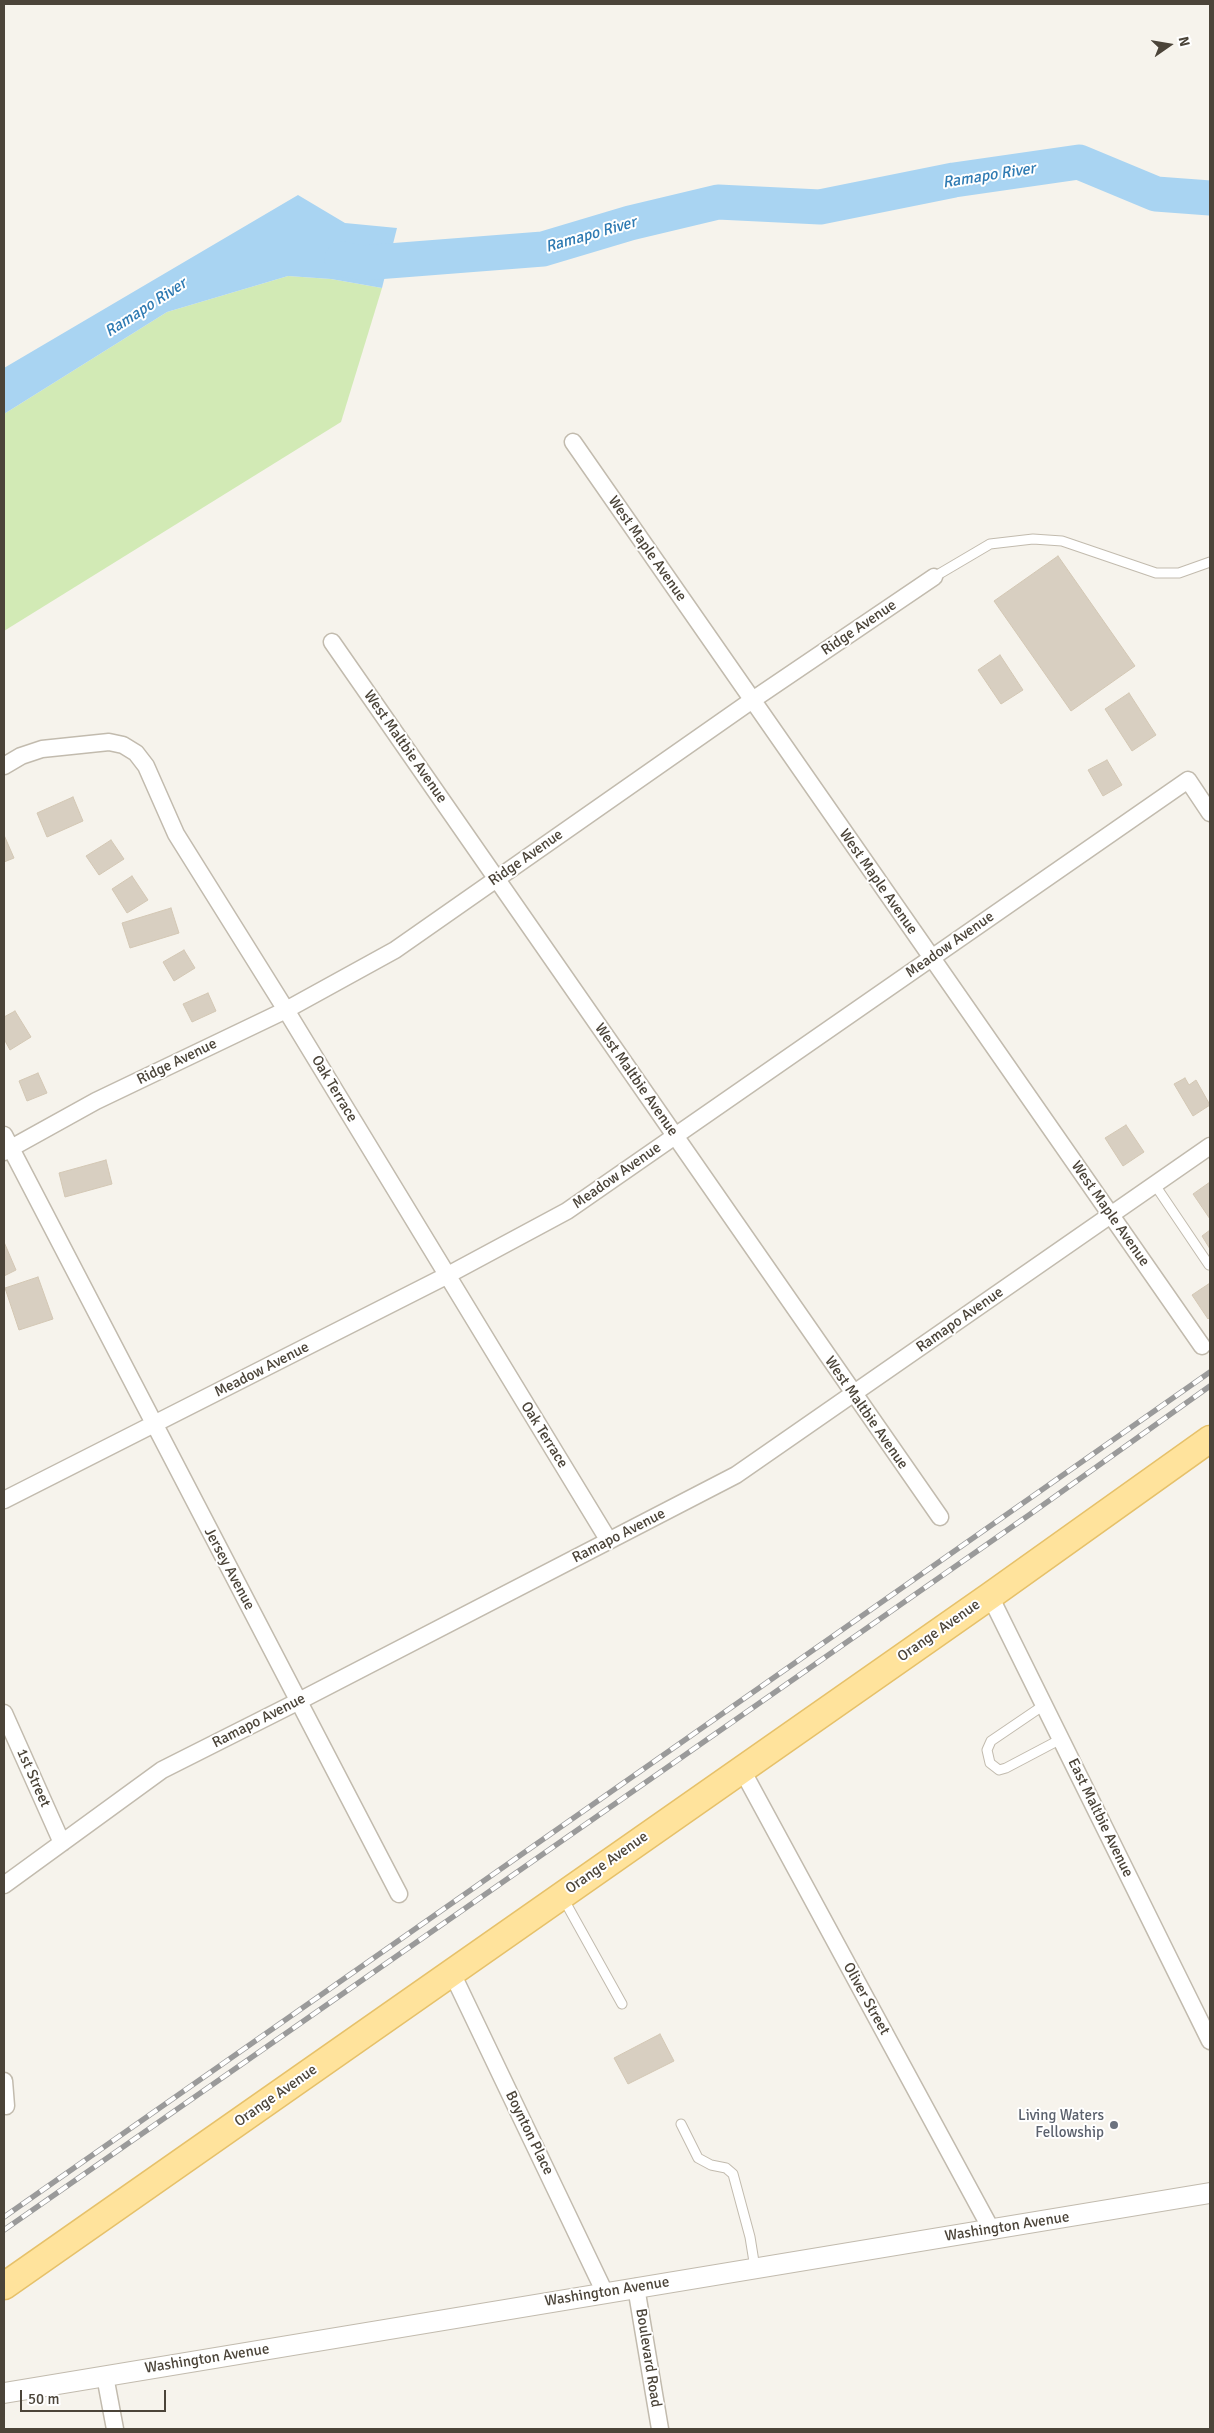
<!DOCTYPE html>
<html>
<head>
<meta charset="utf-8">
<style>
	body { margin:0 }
	#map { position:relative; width:1214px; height:2433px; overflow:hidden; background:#f6f3ec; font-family:Signika,sans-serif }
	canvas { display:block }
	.frame { position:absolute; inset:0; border:5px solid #4b4439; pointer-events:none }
	.north { position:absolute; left:1144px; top:20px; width:50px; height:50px; -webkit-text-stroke:4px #fff; paint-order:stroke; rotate:77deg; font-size:14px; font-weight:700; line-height:20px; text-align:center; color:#4b4439 }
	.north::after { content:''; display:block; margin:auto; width:18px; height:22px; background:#4b4439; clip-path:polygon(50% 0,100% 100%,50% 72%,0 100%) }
	.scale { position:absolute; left:20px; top:2390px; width:146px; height:22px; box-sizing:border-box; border:2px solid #4b4439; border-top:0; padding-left:6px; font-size:15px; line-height:18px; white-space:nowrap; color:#4b4439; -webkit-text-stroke:4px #fff; paint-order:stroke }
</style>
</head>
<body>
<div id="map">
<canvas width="1214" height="2433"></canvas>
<div class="frame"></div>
<div class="north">N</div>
<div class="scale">50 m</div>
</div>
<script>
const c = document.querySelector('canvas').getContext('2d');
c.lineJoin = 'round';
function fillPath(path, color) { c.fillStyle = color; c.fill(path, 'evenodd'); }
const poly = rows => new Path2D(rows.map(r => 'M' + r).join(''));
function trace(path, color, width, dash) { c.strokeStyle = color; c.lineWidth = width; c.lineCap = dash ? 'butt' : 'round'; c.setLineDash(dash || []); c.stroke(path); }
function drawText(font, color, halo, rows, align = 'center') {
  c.font = font + ' Signika,sans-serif'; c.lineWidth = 4; c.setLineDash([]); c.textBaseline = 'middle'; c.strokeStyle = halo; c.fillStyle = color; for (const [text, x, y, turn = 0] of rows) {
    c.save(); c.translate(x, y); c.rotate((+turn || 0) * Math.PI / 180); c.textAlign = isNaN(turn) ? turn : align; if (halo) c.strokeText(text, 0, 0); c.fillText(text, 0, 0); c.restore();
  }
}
fillPath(poly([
	[288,276,331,279,382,288,341,422,4,631,4,414,167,312]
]), '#d2eab5');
fillPath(poly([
	[298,195,345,223,397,228,382,288,331,279,288,276,167,312,4,414,4,368]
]), '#a9d4f2');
trace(poly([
	[342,259,363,263,543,249,630,223,718,202,820,207,954,180,1079,162,1156,194,1210,198]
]), '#a9d4f2', 35);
const building = poly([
	[1058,556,1135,666,1071,711,994,601,1058,556],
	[1000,655,1023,690,1001,704,978,670,1000,655],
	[1129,693,1156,735,1132,751,1105,709,1129,693],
	[1107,760,1122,785,1103,796,1088,770,1107,760],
	[73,797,83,821,47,837,37,813,73,797],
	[4,835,14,858,4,862,4,835],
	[111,840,124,859,99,875,86,856,111,840],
	[132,876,148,900,127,913,112,889,132,876],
	[171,908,179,933,130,948,122,923,171,908],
	[184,950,195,968,174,981,163,962,184,950],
	[208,993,216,1011,192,1022,183,1004,208,993],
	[15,1011,31,1037,10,1050,4,1039,4,1017,15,1011],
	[38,1073,47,1093,27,1101,19,1081,38,1073],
	[1185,1078,1189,1085,1196,1080,1210,1105,1193,1116,1174,1084,1185,1078],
	[1126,1125,1144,1152,1123,1166,1105,1138,1126,1125],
	[106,1160,112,1184,65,1197,59,1173,106,1160],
	[1210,1182,1210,1219,1193,1194,1210,1182],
	[1210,1230,1210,1249,1202,1236,1210,1230],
	[4,1242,16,1270,4,1276,4,1242],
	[38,1277,53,1319,19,1330,5,1288,38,1277],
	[1210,1283,1210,1317,1208,1319,1192,1295,1210,1283],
	[660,2034,674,2061,628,2084,614,2058,660,2034]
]);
fillPath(building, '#d8cfc1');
trace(building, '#d3c7b4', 1);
const service = poly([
	[934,577,990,544,1033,539,1062,541,1156,573,1179,573,1210,562],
	[1155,1185,1209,1265],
	[1044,1705,991,1741,987,1750,990,1763,999,1770,1006,1768,1061,1739],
	[563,1898,622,2004],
	[681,2124,698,2158,711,2165,726,2168,733,2174,750,2237,755,2268]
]);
const minor = poly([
	[573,442,1202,1346],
	[332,642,940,1517],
	[4,766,21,756,42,749,109,742,123,745,136,753,146,766,176,834,286,1010,609,1541],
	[4,1135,399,1894],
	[4,1152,96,1101,286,1010,395,950,751,701,934,577],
	[4,1500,446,1276,567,1211,1188,780,1210,813],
	[990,1596,1210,2041],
	[4,1713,62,1843],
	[741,1768,991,2229],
	[4,1885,162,1770,299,1701,736,1475,1210,1146],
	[452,1973,605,2293],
	[4,2081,6,2106],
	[636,2287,660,2429],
	[105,2376,115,2429]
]);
const tertiary = poly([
	[4,2393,1210,2193]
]);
const primary = poly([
	[4,2286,990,1596,1210,1439]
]);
trace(service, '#c2bbae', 11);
trace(minor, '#c2bbae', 19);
trace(tertiary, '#c2bbae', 22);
trace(primary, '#e6c16a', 29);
trace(service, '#fff', 9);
trace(minor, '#fff', 16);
trace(tertiary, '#fff', 20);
trace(primary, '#ffe39c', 26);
const rail = poly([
	[4,2217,1210,1372],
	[4,2230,1029,1515,1210,1386]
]);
trace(rail, '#9a9a9a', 5.5);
trace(rail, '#fff', 4, [11]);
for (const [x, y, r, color] of [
	[1114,2125,5,"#6b7280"]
]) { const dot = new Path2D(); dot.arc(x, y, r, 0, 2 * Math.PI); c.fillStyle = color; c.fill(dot); trace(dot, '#fff', 2); }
drawText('15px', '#4b4439', '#fff', [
	["West Maple Avenue",647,549,55],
	["Ridge Avenue",859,628,-34],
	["West Maltbie Avenue",405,747,55],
	["Ridge Avenue",526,858,-35],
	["West Maple Avenue",878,882,55],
	["Meadow Avenue",950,945,-35],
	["Ridge Avenue",177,1062,-26],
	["West Maltbie Avenue",636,1080,55],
	["Oak Terrace",334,1089,59],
	["Meadow Avenue",617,1176,-35],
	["West Maple Avenue",1110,1214,55],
	["Ramapo Avenue",960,1320,-35],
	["Meadow Avenue",262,1370,-27],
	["West Maltbie Avenue",866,1413,55],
	["Oak Terrace",544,1435,58],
	["Ramapo Avenue",619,1536,-27],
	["Jersey Avenue",229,1569,62],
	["Orange Avenue",939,1631,-35],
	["Ramapo Avenue",259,1721,-27],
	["1st Street",33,1778,66],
	["East Maltbie Avenue",1100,1818,64],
	["Orange Avenue",607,1863,-35],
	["Oliver Street",866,1999,61],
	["Orange Avenue",276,2096,-35],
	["Boynton Place",529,2133,64],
	["Washington Avenue",1007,2227,-9],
	["Washington Avenue",607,2292,-9],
	["Boulevard Road",648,2358,81],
	["Washington Avenue",207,2359,-9]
]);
drawText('15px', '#5b616d', '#fff', [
	["Living Waters",1104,2116],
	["Fellowship",1104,2133]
], 'right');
drawText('italic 16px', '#2e7ab2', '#fff', [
	["Ramapo River",989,176,-9],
	["Ramapo River",591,235,-16],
	["Ramapo River",146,308,-33]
]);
</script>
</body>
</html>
